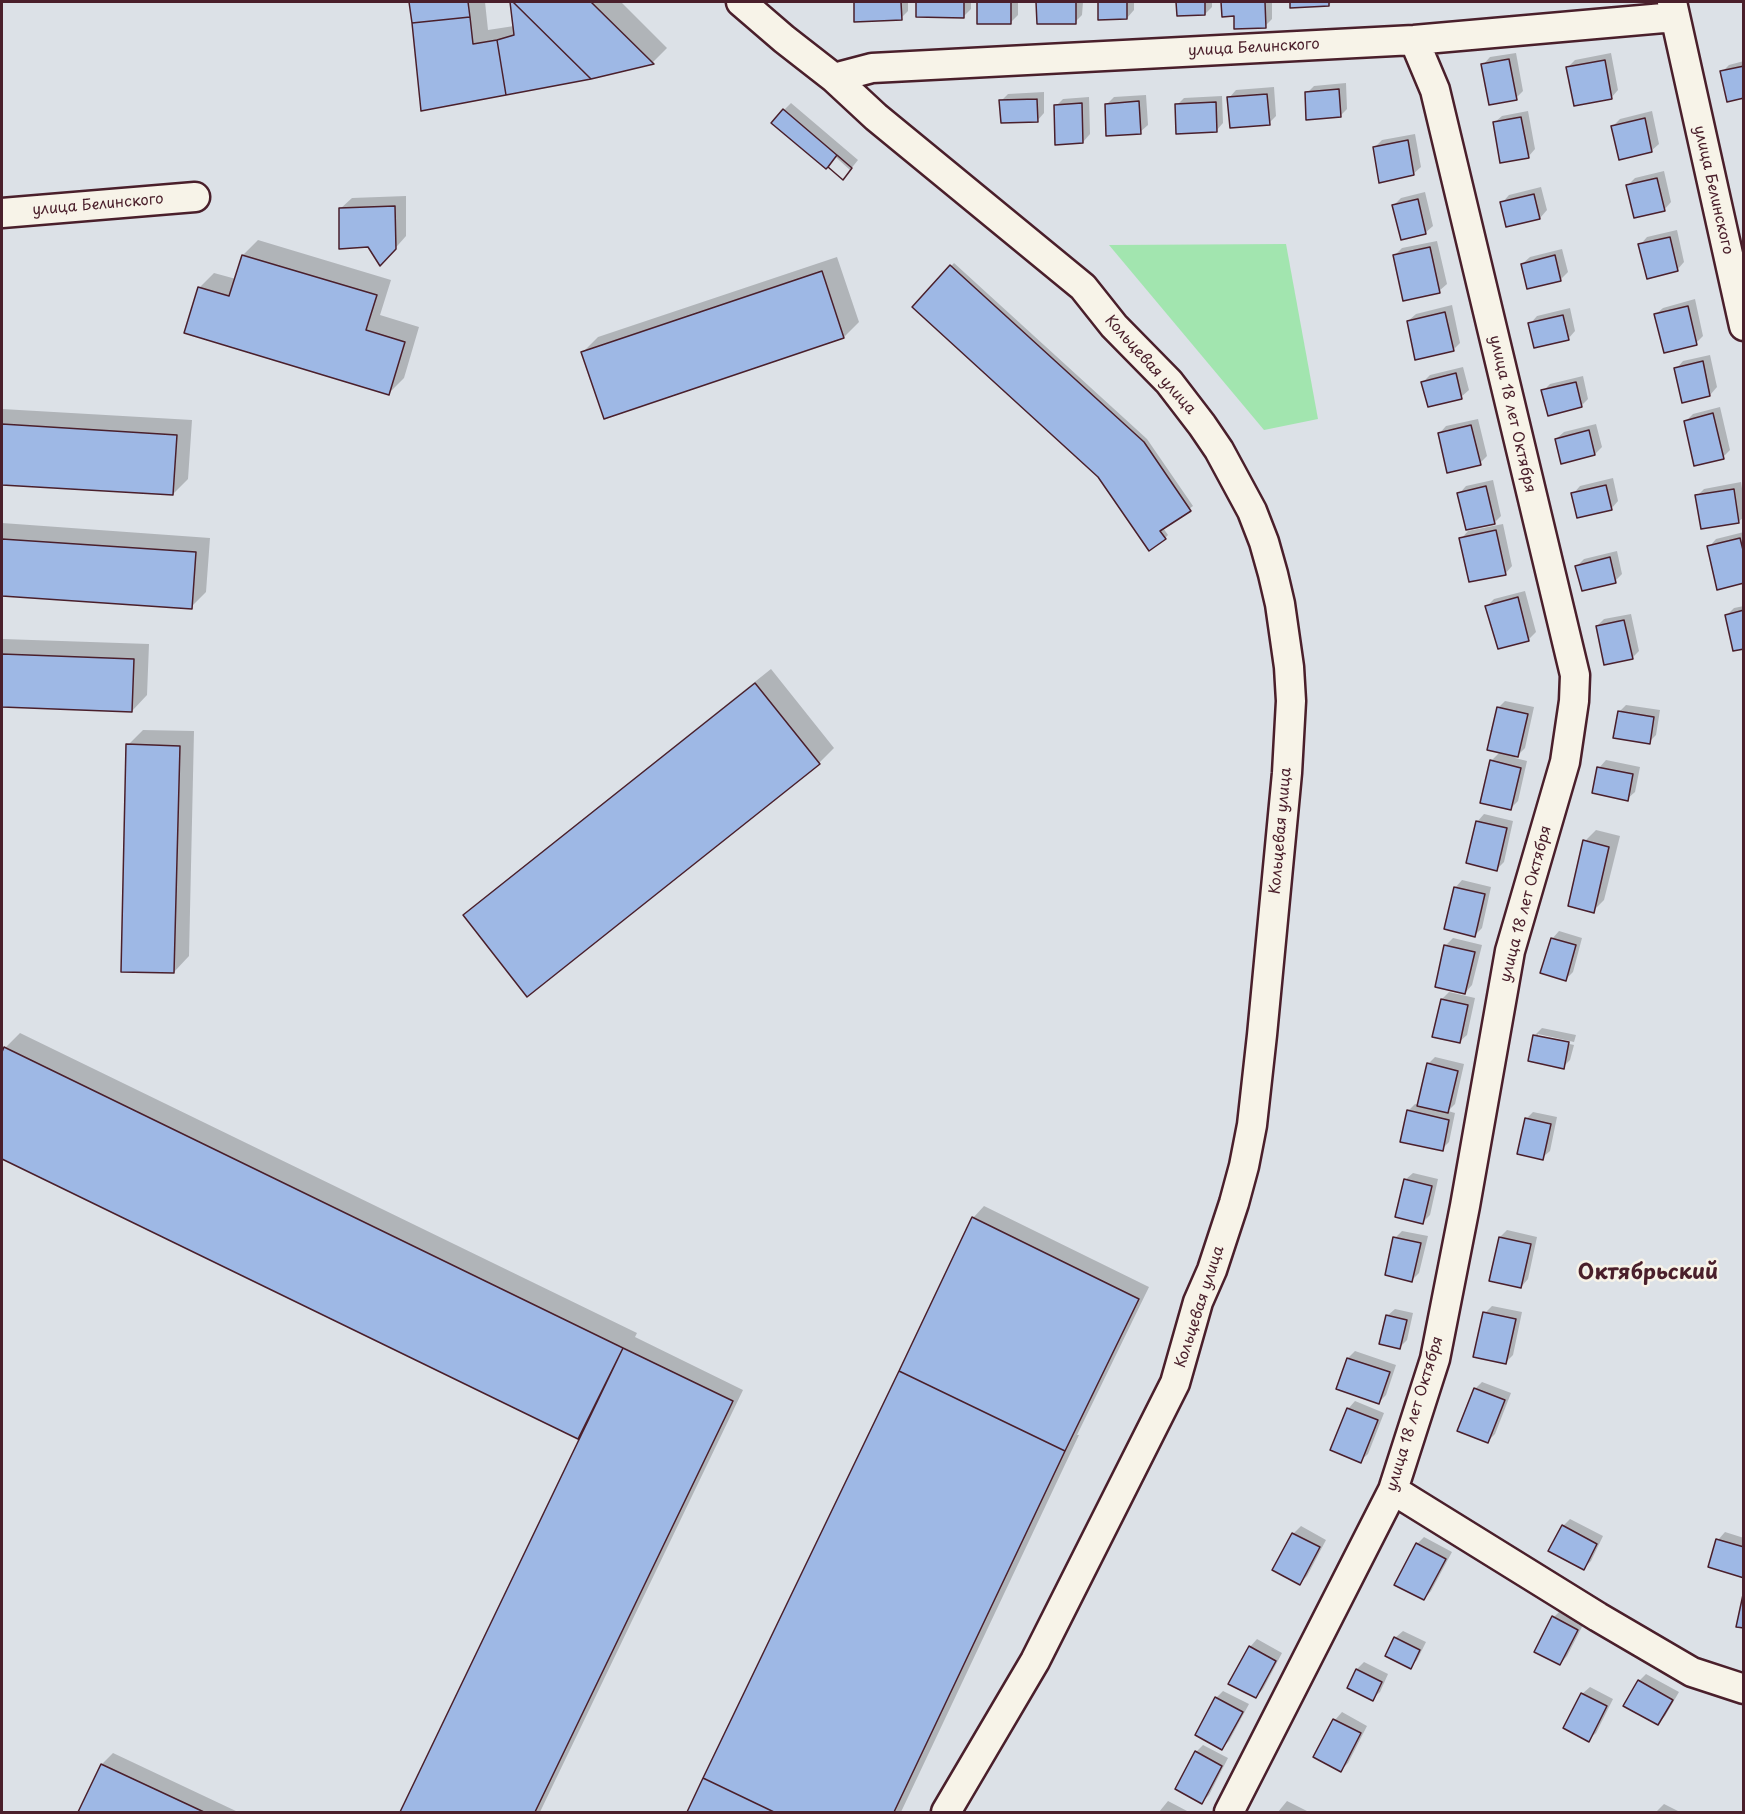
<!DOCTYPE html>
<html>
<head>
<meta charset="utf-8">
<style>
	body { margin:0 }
	#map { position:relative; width:1745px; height:1814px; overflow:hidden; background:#dce1e7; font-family:"Playpen Sans",sans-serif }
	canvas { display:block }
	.frame { position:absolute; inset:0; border:3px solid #4a1f2b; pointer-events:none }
</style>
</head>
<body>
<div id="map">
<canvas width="1745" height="1814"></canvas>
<div class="frame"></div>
</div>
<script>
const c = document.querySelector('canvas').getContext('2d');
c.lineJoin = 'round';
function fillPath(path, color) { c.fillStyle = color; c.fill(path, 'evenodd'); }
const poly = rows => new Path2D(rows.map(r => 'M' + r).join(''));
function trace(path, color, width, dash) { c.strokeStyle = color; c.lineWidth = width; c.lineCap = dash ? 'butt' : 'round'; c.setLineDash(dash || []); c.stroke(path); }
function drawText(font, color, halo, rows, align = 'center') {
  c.font = font + ' "Playpen Sans",sans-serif'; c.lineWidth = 5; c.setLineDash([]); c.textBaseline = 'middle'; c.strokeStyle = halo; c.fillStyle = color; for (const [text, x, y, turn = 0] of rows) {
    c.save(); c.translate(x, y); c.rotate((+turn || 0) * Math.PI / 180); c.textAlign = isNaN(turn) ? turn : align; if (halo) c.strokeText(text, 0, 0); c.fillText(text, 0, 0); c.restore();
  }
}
fillPath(poly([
	[1286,244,1318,419,1264,430,1109,245]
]), '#a2e5af');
fillPath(poly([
	[411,2,485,2,488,30,514,26,511,2,621,2,667,48,653,62,591,77,423,109],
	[855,2,908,2,908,11,901,18,856,20],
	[918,2,971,2,971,9,963,17,918,16],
	[978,2,1018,2,1018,15,1011,22,979,22],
	[1038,2,1083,2,1082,15,1075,22,1038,22],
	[1099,2,1134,2,1134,10,1127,18,1100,19],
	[1178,2,1212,2,1212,7,1205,14,1178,15],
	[1223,2,1272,2,1272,19,1265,26,1235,15,1223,16],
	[1292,2,1332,2,1328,5,1292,6],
	[1516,53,1523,91,1516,98,1483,65,1490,57],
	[1611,53,1618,90,1611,98,1568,67,1575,60],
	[1744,61,1744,97,1722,72,1729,65],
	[1346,83,1347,109,1340,116,1307,93,1314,86],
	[1274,87,1276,116,1269,123,1229,98,1236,90],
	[1044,92,1044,113,1037,121,1001,101,1008,94],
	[1146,95,1148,125,1140,132,1107,104,1114,97],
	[1222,96,1223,123,1216,131,1177,105,1184,98],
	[1089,97,1090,134,1083,142,1056,106,1063,99],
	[791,103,858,160,850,170,784,110],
	[1528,111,1535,149,1528,157,1494,123,1502,116],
	[1652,111,1659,144,1651,151,1613,126,1620,119],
	[1415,134,1421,167,1413,174,1375,147,1382,140],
	[1664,171,1671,202,1664,210,1628,185,1635,178],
	[1541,187,1547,210,1540,218,1507,226,1502,203,1509,195],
	[1425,192,1433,226,1425,233,1394,205,1401,198],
	[406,196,406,236,391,253,340,209,352,198],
	[1677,230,1684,262,1677,270,1640,245,1647,237],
	[258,240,391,280,380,315,419,327,404,378,389,393,199,288,214,273,236,279,243,255],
	[1437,241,1447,284,1439,291,1395,255,1402,248],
	[1562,249,1568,272,1561,279,1522,264,1530,257],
	[837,257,859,322,844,337,583,352,598,337],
	[954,263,1147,439,1193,506,1163,528,1168,535,1165,538,1099,476,914,307],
	[1695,299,1703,336,1696,343,1655,315,1663,308],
	[1452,305,1460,343,1453,350,1408,321,1416,314],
	[1570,308,1575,331,1568,339,1530,324,1537,316],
	[1710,355,1717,387,1710,395,1676,369,1683,361],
	[1463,367,1469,390,1461,397,1423,382,1430,375],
	[1583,376,1588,399,1581,406,1543,391,1550,384],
	[1720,407,1730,450,1723,457,1686,421,1693,414],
	[2,409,192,420,188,479,173,494,2,483],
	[1478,419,1487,456,1480,463,1439,434,1446,426],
	[1596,424,1602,447,1595,454,1556,439,1564,432],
	[1613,478,1618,501,1611,509,1573,494,1580,486],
	[1493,480,1501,516,1494,523,1459,494,1466,486],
	[1741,482,1744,501,1744,517,1738,522,1697,496,1704,489],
	[2,523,210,538,206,592,191,607,2,594],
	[1503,524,1512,566,1505,574,1461,539,1468,531],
	[1744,532,1744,582,1709,547,1716,539],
	[1617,551,1622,574,1615,581,1577,566,1584,559],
	[1525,591,1536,632,1529,639,1499,647,1487,606,1494,599],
	[1744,606,1744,647,1727,615,1734,608],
	[1631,614,1639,651,1632,658,1597,626,1604,619],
	[3,639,149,644,147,695,132,711,2,706,2,641],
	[771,669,834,748,819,763,465,916,480,901],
	[1505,701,1534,707,1525,748,1515,758,1527,761,1518,801,1511,808,1491,761,1501,751,1498,708],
	[1626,705,1660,710,1656,735,1649,742,1619,712],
	[143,730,194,731,189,956,174,972,128,745],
	[1606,760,1640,767,1635,792,1627,799,1599,768],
	[1484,814,1513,821,1504,862,1497,869,1477,822],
	[1596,830,1620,836,1604,900,1593,911,1585,841],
	[1462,880,1491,887,1482,928,1475,935,1455,888],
	[1559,931,1582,938,1573,972,1566,979,1552,939],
	[1453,938,1482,945,1472,985,1465,993,1436,986,1446,945],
	[1449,992,1475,998,1467,1035,1459,1042,1442,999],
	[1542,1028,1576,1035,1574,1042,1538,1034,1538,1037,1574,1045,1570,1060,1563,1067,1534,1036],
	[20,1033,637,1333,635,1337,743,1390,540,1812,401,1812,584,1432,578,1437,2,1157,2,1056,5,1048],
	[1435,1057,1464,1064,1455,1104,1448,1111,1455,1113,1449,1142,1442,1149,1408,1111,1415,1104,1419,1105,1428,1064],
	[1533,1112,1557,1117,1550,1151,1542,1158,1526,1119],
	[1413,1173,1438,1179,1430,1215,1423,1222,1405,1180],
	[984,1206,1149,1287,1077,1435,1079,1435,901,1812,688,1812,973,1218],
	[1507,1230,1537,1237,1528,1279,1521,1287,1500,1237],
	[1402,1231,1428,1236,1419,1273,1412,1280,1395,1238],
	[1492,1306,1522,1312,1513,1355,1506,1362,1485,1313],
	[1395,1309,1413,1313,1407,1340,1400,1347,1387,1316],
	[1355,1351,1396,1365,1386,1395,1379,1402,1338,1388,1348,1358],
	[1482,1382,1511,1393,1495,1434,1488,1441,1475,1389],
	[1355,1401,1384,1413,1368,1454,1360,1461,1348,1409],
	[1570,1519,1603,1536,1591,1561,1584,1568,1563,1526],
	[1301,1526,1326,1540,1307,1576,1300,1583,1274,1570,1294,1533],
	[1725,1532,1744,1538,1744,1576,1718,1540],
	[1424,1537,1452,1552,1431,1591,1424,1599,1417,1544],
	[1561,1610,1584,1623,1567,1656,1560,1664,1554,1617],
	[1403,1631,1426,1642,1417,1660,1410,1667,1395,1638],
	[1257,1639,1282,1653,1263,1689,1256,1697,1250,1647],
	[1364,1662,1388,1674,1380,1692,1372,1699,1349,1687,1357,1669],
	[1646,1674,1679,1692,1665,1716,1658,1723,1639,1681],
	[1590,1687,1613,1699,1596,1733,1588,1740,1582,1694],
	[1223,1691,1249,1704,1229,1741,1222,1748,1216,1698],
	[1342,1712,1367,1726,1348,1763,1341,1770,1315,1756,1335,1720],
	[1203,1745,1228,1758,1209,1795,1202,1802,1196,1752],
	[113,1753,238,1812,80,1812,102,1764],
	[1168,1801,1189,1812,1159,1812],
	[1287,1801,1309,1812,1278,1812],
	[1664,1804,1680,1812,1656,1812]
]), '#0003');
const building = poly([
	[409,2,468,2,470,17,412,23,409,2],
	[510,2,513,2,591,79,506,95,497,40,514,35,510,2],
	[513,2,591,2,654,64,591,79,513,2],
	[854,2,901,2,902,20,854,22,854,2],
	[916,2,964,2,964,18,916,17,916,2],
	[977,2,1011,2,1011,24,977,24,977,2],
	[1036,2,1076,2,1076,24,1037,24,1036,2],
	[1098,2,1127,2,1127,19,1098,20,1098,2],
	[1176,2,1205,2,1205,15,1177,16,1176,2],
	[1221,2,1265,2,1266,28,1234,29,1234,16,1222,17,1221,2],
	[1290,2,1329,2,1329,6,1290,8,1290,2],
	[470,17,473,44,497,40,506,95,421,111,412,23,470,17],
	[1509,59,1517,100,1489,105,1481,64,1509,59],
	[1605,60,1612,99,1574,106,1566,67,1605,60],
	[1744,66,1744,98,1727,102,1720,71,1744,66],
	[1339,89,1341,117,1306,120,1305,92,1339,89],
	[1267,94,1270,125,1230,128,1227,97,1267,94],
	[1037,99,1038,122,1001,123,999,100,1037,99],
	[1139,101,1141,134,1106,136,1105,104,1139,101],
	[1216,102,1217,132,1176,134,1175,104,1216,102],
	[1082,103,1083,143,1055,145,1054,105,1082,103],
	[783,109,852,168,843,180,828,167,826,169,771,123,783,109],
	[1521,117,1529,158,1500,163,1493,122,1521,117],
	[1645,118,1652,152,1619,160,1611,126,1645,118],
	[1408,140,1414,175,1379,183,1373,147,1408,140],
	[837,155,852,168,843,180,828,167,837,155],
	[1657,178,1665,211,1634,218,1626,185,1657,178],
	[1534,194,1540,219,1506,227,1500,202,1534,194],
	[1418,199,1426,234,1401,240,1392,205,1418,199],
	[395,206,396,249,380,266,368,247,339,249,339,208,395,206],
	[1670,237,1678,271,1647,279,1638,244,1670,237],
	[1430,247,1440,293,1403,301,1393,255,1430,247],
	[242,255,377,295,366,330,405,342,389,395,184,333,198,287,229,296,242,255],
	[1555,255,1561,281,1527,289,1521,264,1555,255],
	[950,265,1144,442,1191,511,1160,531,1166,539,1149,551,1098,477,912,307,950,265],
	[822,271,844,338,604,419,581,352,822,271],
	[1688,306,1697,345,1664,353,1654,314,1688,306],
	[1445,312,1454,351,1415,360,1407,321,1445,312],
	[1563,315,1569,340,1534,348,1528,323,1563,315],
	[1703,361,1710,396,1682,403,1674,368,1703,361],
	[1456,373,1462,399,1428,407,1421,382,1456,373],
	[1576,382,1582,407,1548,416,1541,390,1576,382],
	[1713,413,1724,459,1694,466,1684,421,1713,413],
	[2,424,177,435,173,495,2,485,2,424],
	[1471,425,1481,465,1447,473,1438,433,1471,425],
	[1589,430,1595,455,1561,464,1555,439,1589,430],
	[1606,485,1612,510,1577,518,1571,493,1606,485],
	[1486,486,1495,524,1466,530,1457,493,1486,486],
	[1734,489,1739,523,1701,529,1695,495,1734,489],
	[1496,530,1506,575,1469,582,1459,538,1496,530],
	[1740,538,1744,554,1744,583,1717,590,1707,546,1740,538],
	[2,539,196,552,192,609,2,596,2,539],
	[1610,557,1616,583,1582,591,1575,566,1610,557],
	[1518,597,1529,641,1498,649,1485,606,1518,597],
	[1744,610,1744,649,1733,651,1725,615,1744,610],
	[1624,620,1633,659,1604,665,1596,626,1624,620],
	[2,654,134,659,132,712,2,707,2,654],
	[755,683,820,764,527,997,463,915,755,683],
	[1497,707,1528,714,1518,757,1487,750,1497,707],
	[1618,711,1654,717,1650,744,1613,738,1618,711],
	[126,744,180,746,174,973,121,972,126,744],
	[1490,760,1521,768,1511,810,1480,803,1490,760],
	[1597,767,1633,774,1628,801,1592,793,1597,767],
	[1476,821,1507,828,1497,871,1466,863,1476,821],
	[1583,840,1609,847,1594,913,1568,906,1583,840],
	[1454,887,1485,894,1475,937,1444,929,1454,887],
	[1551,938,1576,945,1566,981,1540,973,1551,938],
	[1444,945,1475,952,1465,994,1435,987,1444,945],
	[1441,999,1468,1005,1460,1043,1432,1037,1441,999],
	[1533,1035,1569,1042,1564,1069,1528,1061,1533,1035],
	[4,1047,623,1348,578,1439,2,1159,2,1052,4,1047],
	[1427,1063,1458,1071,1448,1113,1417,1106,1427,1063],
	[1407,1110,1449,1120,1443,1151,1400,1142,1407,1110],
	[1525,1118,1551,1124,1543,1160,1517,1154,1525,1118],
	[1404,1179,1432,1186,1423,1224,1395,1217,1404,1179],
	[972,1217,1139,1299,1065,1451,899,1371,972,1217],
	[1393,1237,1421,1243,1412,1282,1385,1275,1393,1237],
	[1499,1237,1531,1244,1521,1288,1489,1281,1499,1237],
	[1483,1312,1516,1319,1506,1364,1473,1357,1483,1312],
	[1386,1315,1407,1320,1400,1349,1379,1344,1386,1315],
	[623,1348,733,1401,535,1812,400,1812,623,1348],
	[1347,1358,1390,1372,1379,1404,1336,1389,1347,1358],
	[899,1371,1065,1451,894,1812,774,1812,703,1778,899,1371],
	[1474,1388,1505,1400,1488,1443,1457,1431,1474,1388],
	[1347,1408,1378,1420,1361,1463,1330,1450,1347,1408],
	[1562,1525,1597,1544,1584,1570,1548,1551,1562,1525],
	[1292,1533,1320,1547,1300,1585,1272,1570,1292,1533],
	[1716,1539,1744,1547,1744,1578,1708,1567,1716,1539],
	[1416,1543,1446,1559,1424,1600,1394,1585,1416,1543],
	[1744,1590,1744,1628,1736,1627,1744,1590],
	[1552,1616,1578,1630,1560,1665,1534,1652,1552,1616],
	[1394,1637,1420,1650,1411,1669,1385,1656,1394,1637],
	[1249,1646,1276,1661,1256,1698,1228,1684,1249,1646],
	[1356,1669,1382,1682,1373,1701,1347,1688,1356,1669],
	[1638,1680,1673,1700,1658,1725,1623,1706,1638,1680],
	[1581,1693,1607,1706,1589,1742,1563,1728,1581,1693],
	[1215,1697,1243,1712,1222,1750,1195,1735,1215,1697],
	[1333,1719,1361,1733,1341,1772,1313,1757,1333,1719],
	[1195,1751,1222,1766,1202,1804,1175,1789,1195,1751],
	[101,1764,204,1812,78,1812,101,1764],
	[703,1778,774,1812,687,1812,703,1778]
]);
fillPath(building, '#9eb8e5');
trace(building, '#4a1f2b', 1.5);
const minor = poly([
	[741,2,784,39,834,78,876,117,1083,287,1114,326,1169,382,1202,425,1219,450,1252,511,1264,542,1273,574,1280,604,1289,667,1291,701,1287,773,1262,1035,1252,1125,1244,1166,1234,1203,1212,1270,1198,1302,1175,1383,1035,1661,946,1812],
	[1672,2,1744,326],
	[834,78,872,68,1414,40,1675,17],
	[2,213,195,197],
	[1393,1490,1598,1617,1692,1672,1744,1689],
	[1229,1812,1393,1490,1435,1359,1465,1206,1510,951,1565,762,1574,701,1575,675,1435,90,1414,40]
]);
trace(minor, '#4a1f2b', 33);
trace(minor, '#f7f3e8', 28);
drawText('15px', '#4a1f2b', '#f7f3e8', [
	["улица Белинского",1254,48,-3],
	["улица Белинского",1713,190,77],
	["улица Белинского",98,205,-5],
	["Кольцевая улица",1150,365,48],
	["улица 18 лет Октября",1512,414,77],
	["Кольцевая улица",1281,831,-85],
	["улица 18 лет Октября",1526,904,-75],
	["Кольцевая улица",1200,1307,-72],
	["улица 18 лет Октября",1415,1414,-73]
]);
drawText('bold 21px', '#4a1f2b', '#f7f3e8', [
	["Октябрьский",1648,1273]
]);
</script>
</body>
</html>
